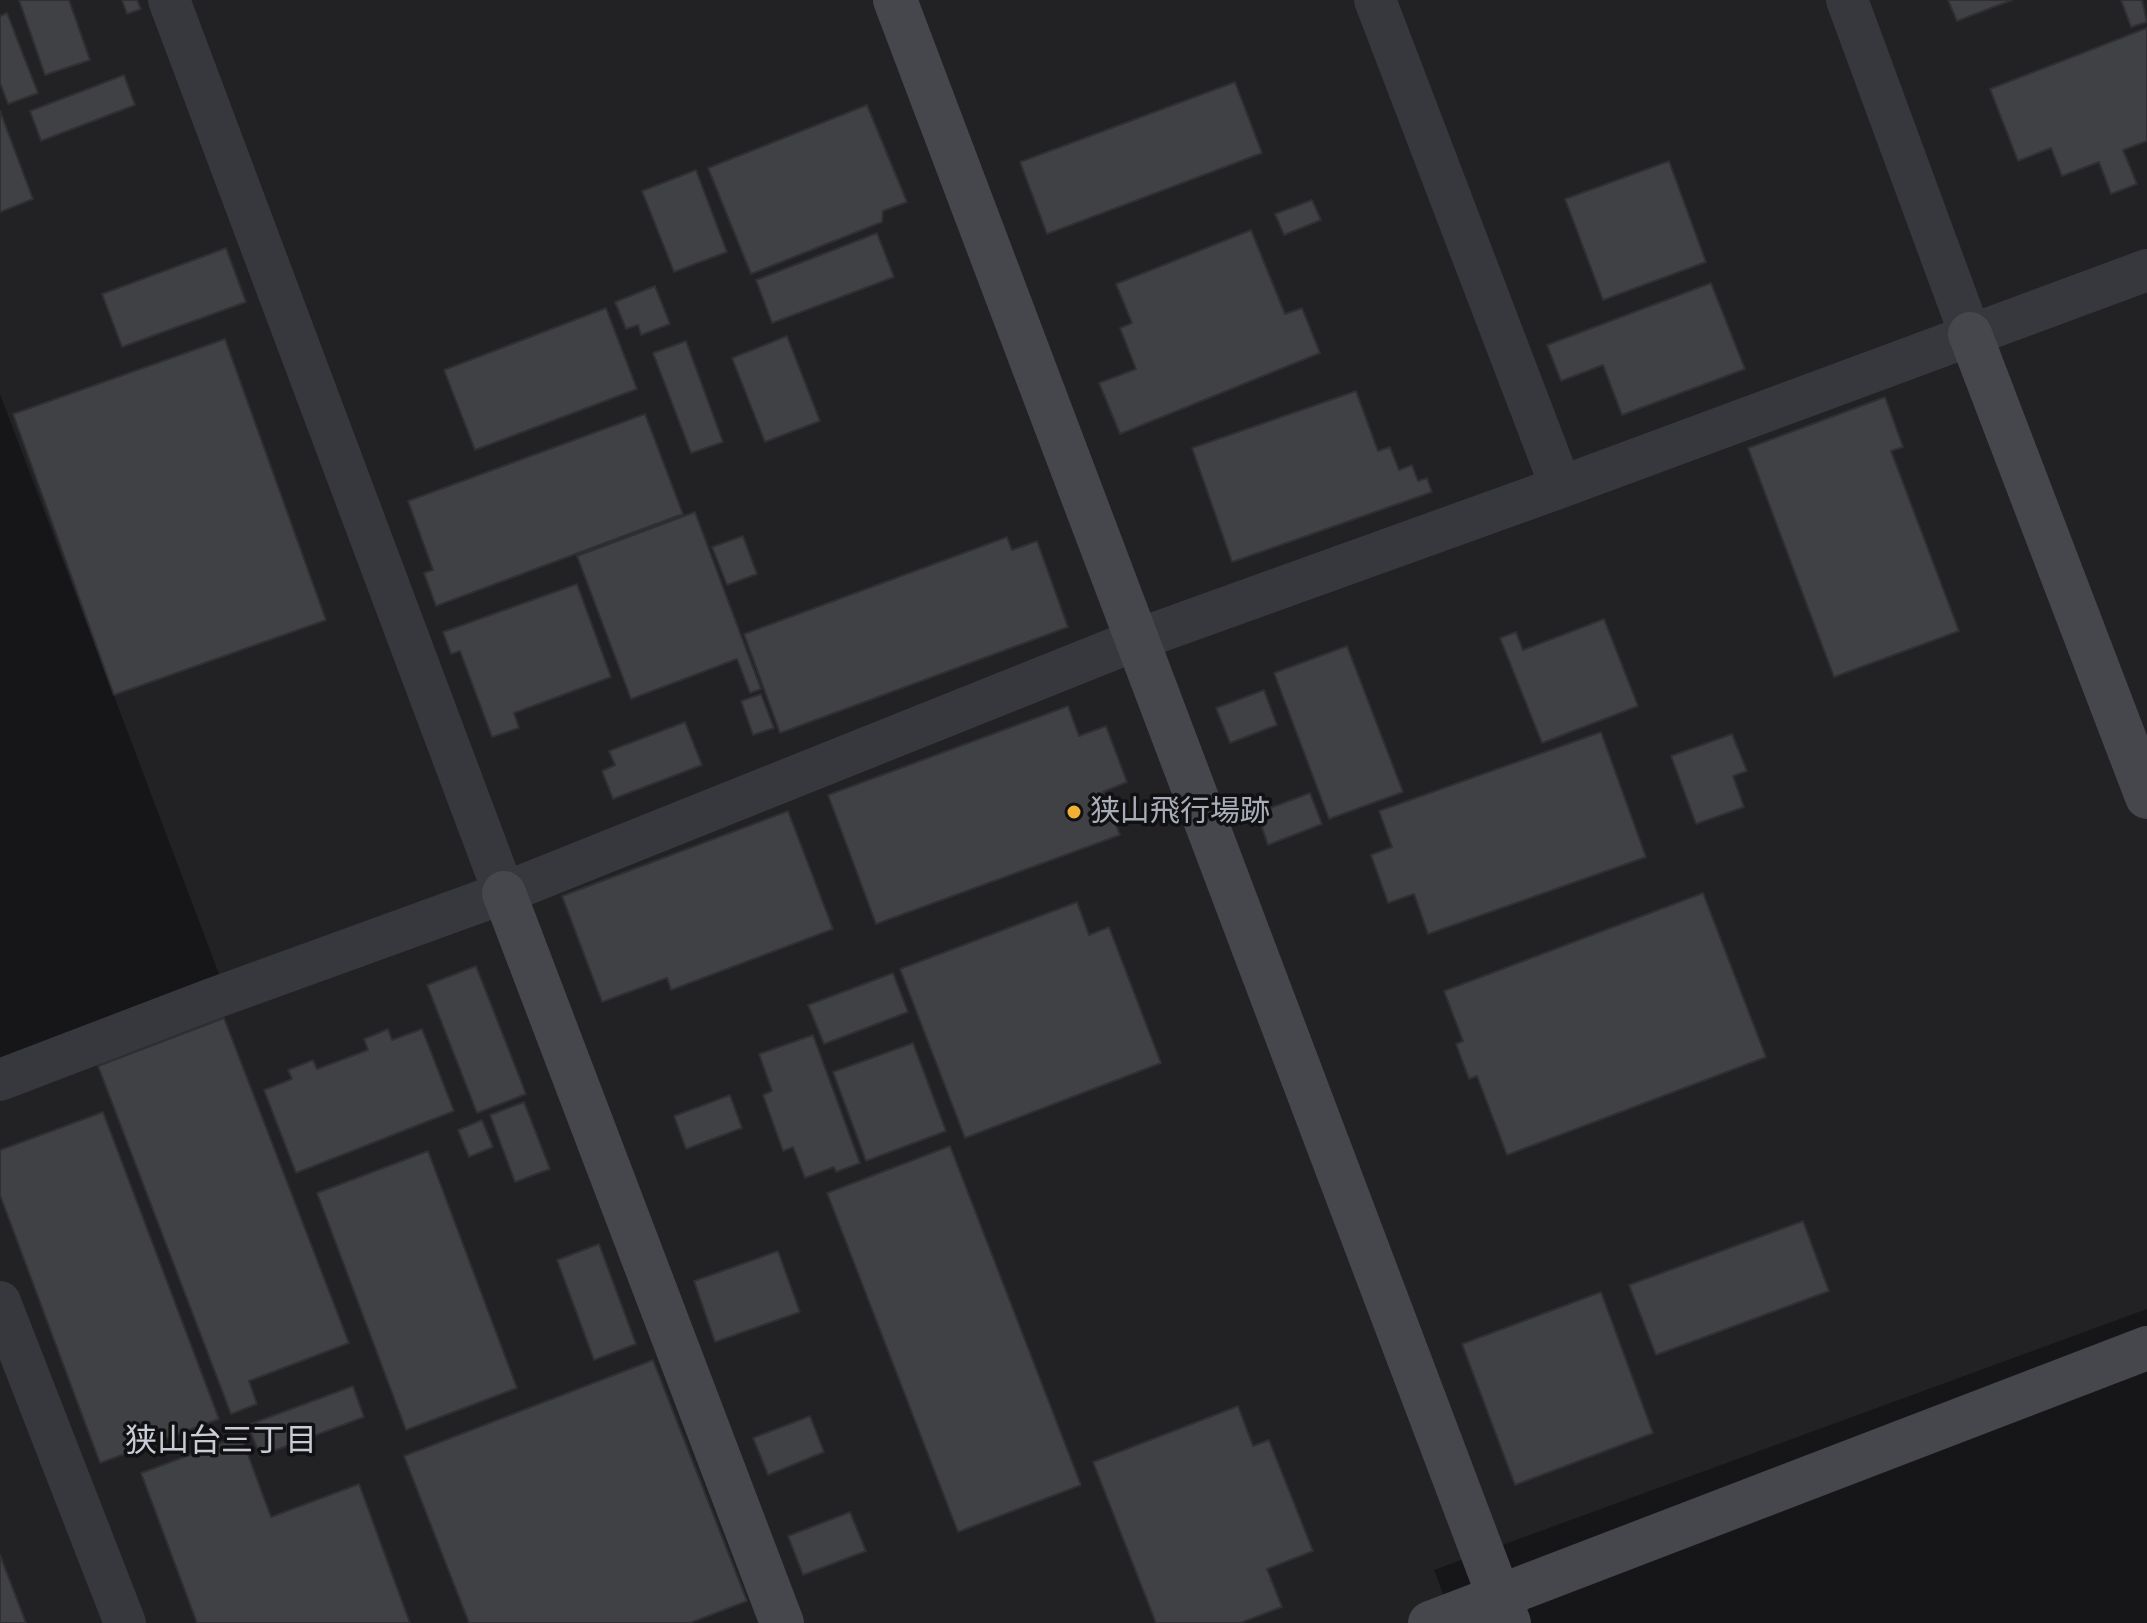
<!DOCTYPE html>
<html>
<head>
<meta charset="utf-8">
<style>
	body { margin:0 }
	canvas { display:block; background:#161618 }
</style>
</head>
<body>
<canvas width="2147" height="1623"></canvas>
<script>
const c = document.querySelector('canvas').getContext('2d');
c.lineJoin = 'round';
function fillPath(path, color) { c.fillStyle = color; c.fill(path, 'evenodd'); }
const poly = rows => new Path2D(rows.map(r => 'M' + r).join(''));
function trace(path, color, width, dash) { c.strokeStyle = color; c.lineWidth = width; c.lineCap = dash ? 'butt' : 'round'; c.setLineDash(dash || []); c.stroke(path); }
function drawText(font, color, halo, rows, align = 'center') {
  c.font = font + ' "Alegreya Sans","Noto Sans JP",sans-serif'; c.lineWidth = 7; c.setLineDash([]); c.textBaseline = 'middle'; c.strokeStyle = halo; c.fillStyle = color; for (const [text, x, y, turn = 0] of rows) {
    c.save(); c.translate(x, y); c.rotate((+turn || 0) * Math.PI / 180); c.textAlign = isNaN(turn) ? turn : align; if (halo) c.strokeText(text, 0, 0); c.fillText(text, 0, 0); c.restore();
  }
}
fillPath(poly([
	[0,0,2147,0,2147,1309,1434,1570,1454,1623,0,1623,0,1093,230,1003,0,394]
]), '#222225');
const building = poly([
	[19,0,69,0,90,60,45,75,19,0],
	[122,0,137,0,141,9,127,14,122,0],
	[1948,0,2012,0,1957,21,1948,0],
	[2121,0,2142,0,2147,22,2131,27,2121,0],
	[7,13,38,93,8,104,0,83,0,16,7,13],
	[2147,28,2147,141,2123,150,2137,184,2111,194,2099,162,2062,176,2051,148,2018,161,1990,89,2147,28],
	[124,75,135,105,41,141,30,111,124,75],
	[1235,82,1262,153,1047,234,1020,162,1235,82],
	[867,105,907,202,883,211,882,222,751,274,708,168,867,105],
	[0,111,33,199,0,212,0,111],
	[1669,161,1706,262,1603,300,1565,199,1669,161],
	[696,170,727,252,674,272,642,191,696,170],
	[1312,200,1321,220,1284,235,1275,214,1312,200],
	[1251,230,1285,314,1302,308,1320,353,1120,434,1099,383,1136,369,1120,328,1132,323,1116,284,1251,230],
	[877,233,894,277,772,323,756,280,877,233],
	[226,248,246,302,122,347,102,294,226,248],
	[1711,283,1745,369,1622,415,1603,365,1561,381,1547,345,1711,283],
	[655,286,670,324,641,335,638,325,626,329,615,302,655,286],
	[606,308,637,389,475,450,444,370,606,308],
	[787,336,820,421,765,442,732,358,787,336],
	[225,339,326,620,114,695,13,414,225,339],
	[686,341,723,442,691,453,653,353,686,341],
	[1356,391,1378,451,1390,447,1399,470,1412,465,1418,481,1427,478,1432,492,1232,562,1192,448,1356,391],
	[1885,397,1903,447,1891,451,1959,631,1834,677,1748,448,1885,397],
	[645,414,683,514,436,606,424,573,433,570,408,501,645,414],
	[695,512,761,689,750,693,737,659,631,699,577,556,695,512],
	[743,536,757,574,727,585,712,547,743,536],
	[1007,537,1012,550,1037,541,1068,627,780,733,744,634,1007,537],
	[577,584,611,677,514,713,519,728,492,737,460,651,451,654,443,632,577,584],
	[1604,619,1638,706,1542,743,1500,638,1516,632,1523,650,1604,619],
	[1347,646,1403,792,1329,819,1274,673,1347,646],
	[1264,690,1277,725,1230,743,1216,708,1264,690],
	[761,694,774,728,753,735,741,701,761,694],
	[1068,706,1079,736,1106,726,1127,782,1103,792,1120,835,876,924,828,795,1068,706],
	[685,722,702,765,613,799,602,771,615,765,609,751,685,722],
	[1601,732,1646,857,1428,934,1414,894,1388,903,1371,855,1392,847,1379,811,1601,732],
	[1732,734,1747,771,1733,776,1744,807,1696,824,1671,756,1732,734],
	[1310,793,1322,824,1268,845,1257,813,1310,793],
	[788,811,833,929,671,990,667,978,602,1002,562,896,788,811],
	[1703,893,1766,1057,1507,1155,1477,1076,1469,1079,1456,1044,1463,1041,1444,991,1703,893],
	[1077,902,1089,935,1109,927,1161,1063,965,1138,900,969,1077,902],
	[476,966,526,1094,477,1113,427,985,476,966],
	[893,973,908,1012,824,1044,808,1005,893,973],
	[224,1018,349,1343,249,1381,257,1404,231,1414,98,1066,224,1018],
	[388,1029,392,1040,422,1029,454,1111,296,1173,264,1090,292,1079,288,1070,313,1060,317,1069,368,1050,364,1039,388,1029],
	[813,1035,860,1163,836,1172,834,1167,805,1178,793,1147,783,1151,763,1095,772,1091,759,1054,813,1035],
	[913,1043,946,1131,866,1161,833,1072,913,1043],
	[730,1095,742,1128,686,1149,674,1116,730,1095],
	[524,1102,550,1169,515,1182,490,1115,524,1102],
	[103,1112,219,1419,100,1463,0,1195,0,1150,103,1112],
	[482,1120,493,1147,469,1157,458,1130,482,1120],
	[950,1146,1081,1485,958,1532,827,1193,950,1146],
	[428,1151,517,1388,406,1430,317,1193,428,1151],
	[1803,1221,1829,1291,1656,1355,1629,1285,1803,1221],
	[599,1244,636,1344,594,1360,557,1260,599,1244],
	[778,1251,800,1312,715,1342,694,1281,778,1251],
	[1601,1292,1653,1433,1515,1485,1462,1344,1601,1292],
	[653,1360,747,1601,690,1623,469,1623,404,1456,653,1360],
	[353,1386,364,1417,260,1456,248,1425,353,1386],
	[1238,1406,1253,1446,1269,1440,1313,1551,1267,1569,1282,1607,1240,1623,1156,1623,1093,1462,1238,1406],
	[810,1416,824,1452,768,1475,753,1438,810,1416],
	[241,1436,271,1517,359,1484,410,1623,197,1623,141,1473,241,1436],
	[850,1512,866,1551,803,1575,788,1536,850,1512],
	[0,1555,26,1623,0,1623,0,1555]
]);
fillPath(building, '#404145');
trace(building, '#303034', 2);
trace(poly([
	[169,0,504,893],
	[1375,0,1561,487],
	[1847,0,1970,334],
	[0,1080,209,1000,504,893,1136,640,1561,487,2147,270],
	[0,1302,125,1623]
]), '#37383d', 42);
trace(poly([
	[895,0,1509,1623],
	[1970,334,2147,797],
	[504,893,782,1623],
	[1430,1623,2147,1348]
]), '#45474d', 44);
for (const [x, y, r, color] of [
	[1074,812,8,"#f2b134"]
]) { const dot = new Path2D(); dot.arc(x, y, r, 0, 2 * Math.PI); c.fillStyle = color; c.fill(dot); trace(dot, '#111113', 3); }
drawText('30px', '#a8adb8', '#111113', [
	["狭山飛行場跡",1090,812]
], 'left');
drawText('32px', '#c9ccd4', '#111113', [
	["狭山台三丁目",221,1441]
]);
</script>
</body>
</html>
